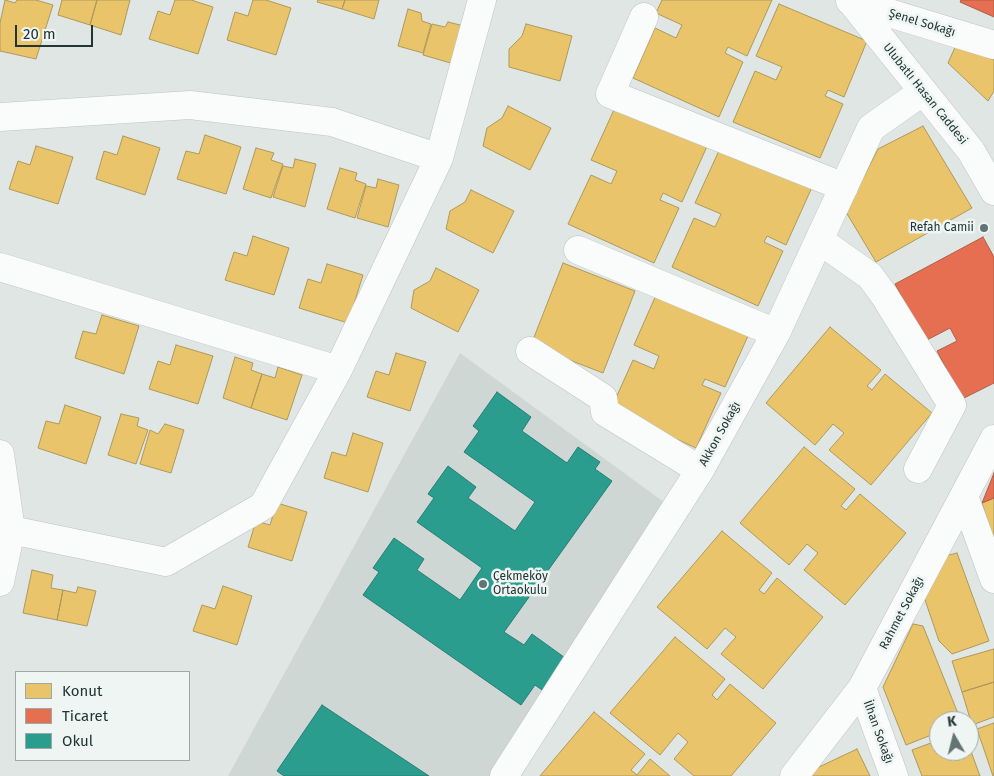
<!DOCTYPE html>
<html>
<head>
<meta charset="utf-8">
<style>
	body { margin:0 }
	#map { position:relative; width:994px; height:776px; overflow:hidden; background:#e0e6e4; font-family:"Fira Sans",sans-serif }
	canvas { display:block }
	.legend { position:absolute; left:15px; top:671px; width:175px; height:90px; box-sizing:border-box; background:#eef5f3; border:1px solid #9ca9a7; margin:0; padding:6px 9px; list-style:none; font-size:15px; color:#213634 }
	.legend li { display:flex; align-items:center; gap:10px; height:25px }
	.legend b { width:25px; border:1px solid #9ca9a7 }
	.north { position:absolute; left:929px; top:711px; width:50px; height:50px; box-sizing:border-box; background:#eef5f3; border:1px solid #9ca9a7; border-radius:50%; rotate:352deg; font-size:14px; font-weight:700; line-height:20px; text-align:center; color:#213634 }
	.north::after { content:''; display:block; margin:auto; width:18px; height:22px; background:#647472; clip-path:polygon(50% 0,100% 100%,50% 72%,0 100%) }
	.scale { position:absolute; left:15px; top:25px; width:78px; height:22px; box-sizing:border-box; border:2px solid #213634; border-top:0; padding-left:6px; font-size:15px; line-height:18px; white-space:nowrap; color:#213634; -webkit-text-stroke:4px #eef5f3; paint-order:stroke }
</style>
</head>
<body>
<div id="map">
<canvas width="994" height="776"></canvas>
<ul class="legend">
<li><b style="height:14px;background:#e9c46a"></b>Konut</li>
<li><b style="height:14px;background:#e76f51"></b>Ticaret</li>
<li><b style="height:14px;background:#2a9d8f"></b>Okul</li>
</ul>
<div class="north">K</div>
<div class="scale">20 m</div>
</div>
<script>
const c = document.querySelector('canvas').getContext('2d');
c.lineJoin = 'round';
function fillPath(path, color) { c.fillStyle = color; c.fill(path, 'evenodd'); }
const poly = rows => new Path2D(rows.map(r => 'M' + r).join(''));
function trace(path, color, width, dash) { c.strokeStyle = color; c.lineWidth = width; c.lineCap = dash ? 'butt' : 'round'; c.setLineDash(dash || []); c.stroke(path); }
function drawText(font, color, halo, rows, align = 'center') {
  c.font = font + ' "Fira Sans",sans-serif'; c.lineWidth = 5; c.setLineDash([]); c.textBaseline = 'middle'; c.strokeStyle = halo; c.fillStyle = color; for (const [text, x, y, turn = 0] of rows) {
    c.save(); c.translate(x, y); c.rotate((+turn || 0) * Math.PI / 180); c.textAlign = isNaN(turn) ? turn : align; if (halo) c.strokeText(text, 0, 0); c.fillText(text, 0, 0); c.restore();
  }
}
fillPath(poly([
	[460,353,683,516,493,776,228,776]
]), '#cfd7d5');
const homes = poly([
	[5,0,15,3,17,0,36,0,53,5,36,59,0,51,0,23,5,0],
	[62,0,97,0,90,25,58,15,62,0],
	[97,0,130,0,121,35,90,25,97,0],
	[175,0,191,0,213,7,198,54,149,39,158,11,170,15,175,0],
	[253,0,266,0,291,8,276,55,227,40,235,12,248,16,253,0],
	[318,0,345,0,342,9,317,2,318,0],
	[345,0,379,0,374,19,342,9,345,0],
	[662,0,772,0,747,56,728,47,725,53,743,62,719,117,633,78,655,28,676,38,682,25,656,13,662,0],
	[779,4,867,41,844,97,828,90,825,96,843,104,820,158,733,122,755,71,776,80,782,67,756,56,779,4],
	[408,9,421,13,422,21,431,24,423,53,398,46,408,9],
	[448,22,464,26,454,64,423,55,432,24,445,27,448,22],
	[526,24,572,36,560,81,509,67,509,49,522,36,526,24],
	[956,45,994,60,994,91,988,101,948,63,956,45],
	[618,101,709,142,682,202,663,193,660,200,679,208,654,263,568,224,591,175,611,184,617,171,591,160,618,101],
	[508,106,551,128,530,170,483,146,487,128,502,118,508,106],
	[923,126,972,208,876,262,846,212,878,149,923,126],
	[205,135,241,147,226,194,177,179,186,151,199,154,205,135],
	[123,136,160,148,145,195,96,179,104,151,117,155,123,136],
	[722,144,813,185,786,245,767,236,764,242,783,251,758,306,672,267,694,218,715,227,721,214,695,203,722,144],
	[36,146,73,157,58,204,9,189,18,161,30,165,36,146],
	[256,148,274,153,271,160,283,164,271,198,243,189,256,148],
	[295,159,316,164,305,207,273,197,283,166,293,168,295,159],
	[340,168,357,173,355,180,366,184,355,218,327,209,340,168],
	[378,179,399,185,388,227,357,218,366,186,376,188,378,179],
	[471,190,514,211,493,253,446,229,450,211,465,202,471,190],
	[253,236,289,248,274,295,225,280,234,252,247,256,253,236],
	[563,263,635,291,603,373,531,345,563,263],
	[327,264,363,275,348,323,299,308,308,279,321,283,327,264],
	[436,268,479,290,458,332,411,308,414,290,430,281,436,268],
	[660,286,752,327,725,387,705,379,702,385,721,393,696,448,611,409,633,360,654,369,659,356,634,345,660,286],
	[102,315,139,326,124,374,75,358,83,331,96,334,102,315],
	[830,327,881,370,867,386,872,390,885,374,932,413,871,485,829,450,844,433,833,424,815,445,766,403,830,327],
	[176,345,213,356,198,404,149,389,158,361,170,365,176,345],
	[396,353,426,362,410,411,367,397,376,371,389,375,396,353],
	[235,357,253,363,251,370,262,374,251,408,223,398,235,357],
	[278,367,302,375,287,420,251,408,262,374,275,378,278,367],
	[65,405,101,417,86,464,38,448,46,421,59,424,65,405],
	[121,414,139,418,137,426,148,430,136,464,108,455,121,414],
	[165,424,184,430,171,473,140,464,150,430,158,434,165,424],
	[353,433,383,443,368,492,324,478,332,452,346,456,353,433],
	[804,447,855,489,841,506,846,510,860,494,906,533,845,605,804,570,818,553,807,544,789,565,740,523,804,447],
	[994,498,994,540,982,503,994,498],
	[277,503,307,512,292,561,248,547,256,521,270,525,277,503],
	[722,531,772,573,759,590,764,594,777,578,823,617,763,689,721,654,736,637,725,628,707,649,657,607,722,531],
	[957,553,989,641,952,654,939,641,924,597,941,557,957,553],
	[32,570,53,575,51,588,63,590,57,620,23,613,32,570],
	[223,586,252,596,237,645,193,631,202,605,215,609,223,586],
	[78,587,96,591,87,626,57,620,63,590,76,593,78,587],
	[913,624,923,626,961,721,939,721,939,732,906,745,883,687,913,624],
	[675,637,725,679,712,695,717,700,730,684,776,723,731,776,694,776,674,759,688,742,678,733,660,755,610,713,675,637],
	[994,649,994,682,962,692,952,661,994,649],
	[994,682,994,717,972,725,962,692,994,682],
	[594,712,645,754,631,770,637,775,650,759,670,776,540,776,594,712],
	[994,723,994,776,993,776,977,729,994,723],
	[939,740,939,751,969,751,969,746,980,776,922,776,912,750,939,740],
	[857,749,870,776,800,776,857,749]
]);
fillPath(homes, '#e9c46a');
trace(homes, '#ad995a', 1);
const shops = poly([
	[961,0,994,0,994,17,960,2,961,0],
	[983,237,994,257,994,383,962,399,937,351,957,341,950,328,925,341,895,284,983,237],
	[994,473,994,498,982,503,994,473]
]);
fillPath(shops, '#e76f51');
trace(shops, '#ac5e48', 1);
const schools = poly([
	[497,392,531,417,522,431,567,463,578,447,600,462,595,469,612,481,504,632,524,645,532,634,568,660,545,692,535,685,521,705,363,595,379,572,373,568,394,538,424,559,417,570,460,600,482,568,417,522,434,498,428,494,448,466,476,487,468,498,515,531,535,502,464,452,479,431,473,426,497,392],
	[322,705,429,776,284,776,277,771,322,705]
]);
fillPath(schools, '#2a9d8f');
trace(schools, '#277e74', 1);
const minor = poly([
	[850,0,971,151,994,191],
	[850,1,994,45],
	[644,17,610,94,844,187],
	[0,117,190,105,332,122,439,158],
	[819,240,870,276,884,295,952,405,918,469],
	[578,250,776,333],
	[0,267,338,370],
	[530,351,603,398,605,412,700,470],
	[0,454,11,530,0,582],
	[964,496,994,579],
	[0,530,11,530,166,562,263,506,338,370,439,158,482,0],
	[862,688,894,776],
	[504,776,700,470,776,333,871,128,922,92],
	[794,776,862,688,994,439]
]);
trace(minor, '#bdc3c1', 29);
trace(minor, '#fafbfb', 28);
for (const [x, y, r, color] of [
	[984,228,5,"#647472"],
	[483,584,5,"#647472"]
]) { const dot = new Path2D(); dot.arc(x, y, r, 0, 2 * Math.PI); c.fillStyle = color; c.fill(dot); trace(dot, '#eef5f3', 2); }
drawText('12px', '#213634', '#eef5f3', [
	["Şenel Sokağı",922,23,17],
	["Ulubatlı Hasan Caddesi",925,94,51],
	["Akkon Sokağı",720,434,-61],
	["Rahmet Sokağı",902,613,-62],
	["İlhan Sokağı",878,732,70]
]);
drawText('12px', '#213634', '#eef5f3', [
	["Refah Camii",974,228],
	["Çekmeköy",493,577,"left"],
	["Ortaokulu",493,591,"left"]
], 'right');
</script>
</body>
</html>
